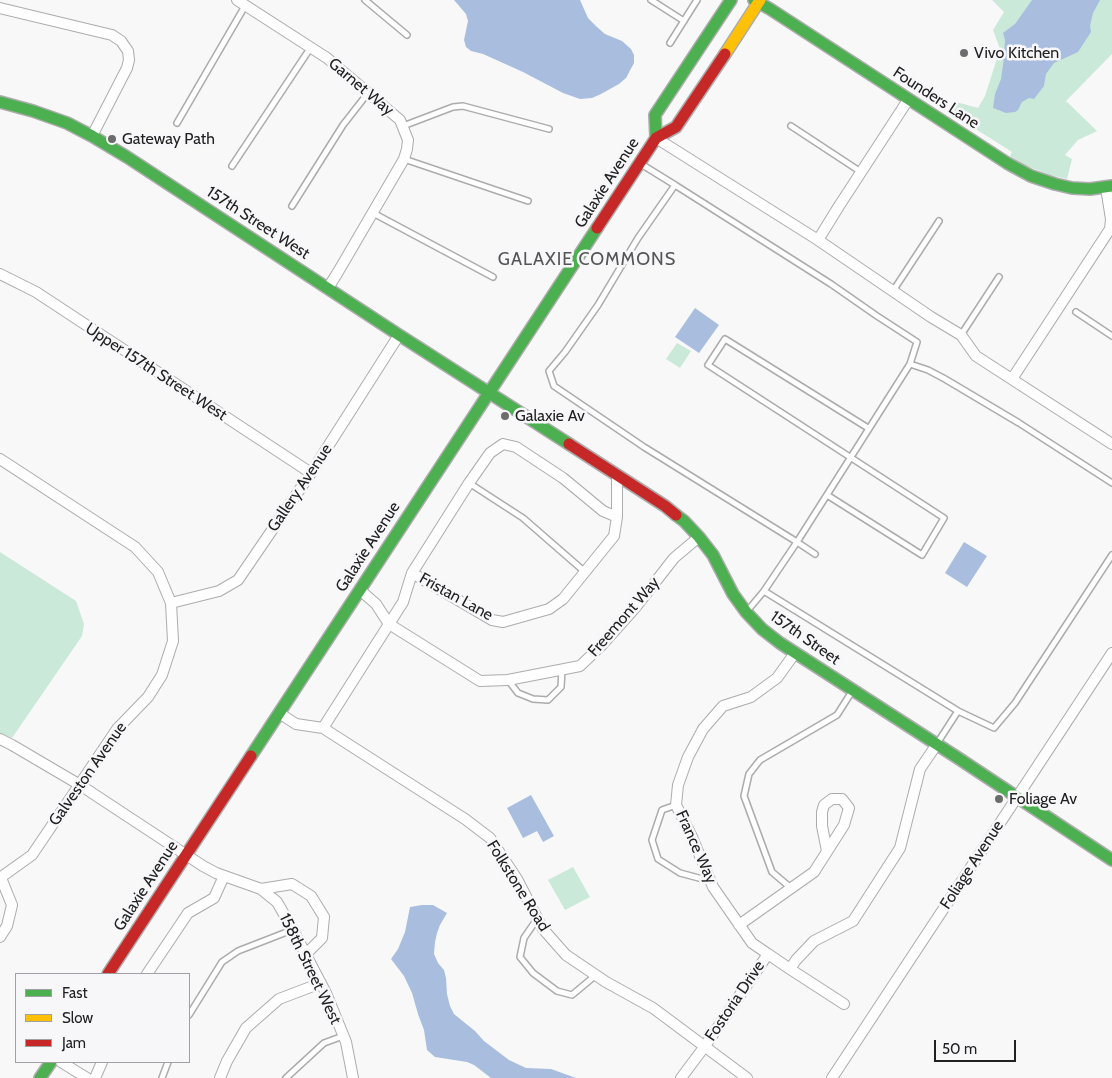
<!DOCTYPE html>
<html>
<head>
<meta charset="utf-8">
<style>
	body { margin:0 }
	#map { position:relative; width:1112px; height:1078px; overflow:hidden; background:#f8f8f8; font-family:Cabin,sans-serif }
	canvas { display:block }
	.legend { position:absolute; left:15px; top:973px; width:175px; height:90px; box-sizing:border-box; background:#f7f7f9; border:1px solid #a1a1a3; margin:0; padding:6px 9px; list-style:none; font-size:15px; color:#212122 }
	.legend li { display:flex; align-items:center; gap:10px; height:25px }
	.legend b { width:25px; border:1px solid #a1a1a3 }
	.scale { position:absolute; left:934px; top:1040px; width:82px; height:22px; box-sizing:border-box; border:2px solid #212122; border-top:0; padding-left:6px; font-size:15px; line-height:18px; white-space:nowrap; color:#212122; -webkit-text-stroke:4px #f7f7f9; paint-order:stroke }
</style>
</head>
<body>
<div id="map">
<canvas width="1112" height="1078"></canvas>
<ul class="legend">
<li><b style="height:6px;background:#4caf50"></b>Fast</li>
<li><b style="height:6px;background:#ffc107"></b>Slow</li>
<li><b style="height:6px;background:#c62828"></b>Jam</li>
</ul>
<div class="scale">50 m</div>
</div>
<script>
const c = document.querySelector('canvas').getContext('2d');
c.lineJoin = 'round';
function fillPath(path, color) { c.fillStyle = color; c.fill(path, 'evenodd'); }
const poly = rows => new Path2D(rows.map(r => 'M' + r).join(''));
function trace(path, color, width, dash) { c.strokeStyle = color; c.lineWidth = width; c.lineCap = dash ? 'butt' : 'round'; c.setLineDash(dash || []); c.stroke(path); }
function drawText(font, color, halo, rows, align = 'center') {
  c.font = font + ' Cabin,sans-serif'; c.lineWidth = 5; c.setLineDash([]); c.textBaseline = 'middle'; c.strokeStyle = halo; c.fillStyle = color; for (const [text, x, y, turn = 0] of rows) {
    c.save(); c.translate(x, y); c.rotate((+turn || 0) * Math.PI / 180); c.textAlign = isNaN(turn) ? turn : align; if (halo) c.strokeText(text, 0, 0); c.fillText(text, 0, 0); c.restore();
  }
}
fillPath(poly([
	[992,0,1112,0,1112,54,1066,101,1097,131,1078,140,1065,155,1072,159,1067,179,1050,175,1024,165,1010,156,1012,152,949,112,956,102,978,108,985,96,1000,49,993,30,1004,12],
	[677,343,691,351,680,368,666,359],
	[0,552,76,601,84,624,82,636,12,738,0,733],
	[573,867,590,897,565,910,548,880]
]), '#cae9d9');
fillPath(poly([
	[454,0,580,0,588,18,597,27,605,34,622,41,631,49,634,55,634,63,626,78,619,84,601,94,592,98,580,99,563,93,523,72,483,54,471,51,466,47,464,40,468,21,466,14],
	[1032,0,1100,0,1093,13,1090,26,1091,32,1078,52,1054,63,1046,74,1044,86,1034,99,1029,98,1022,102,1018,110,1015,112,1006,113,993,108,995,94,1001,79,1004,57,1005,40,1003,33,1015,24],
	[695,308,719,325,699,353,675,337],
	[964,542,987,556,967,587,945,573],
	[531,795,554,836,543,842,537,831,523,838,507,808],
	[422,905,433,905,447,913,440,925,437,933,435,942,434,954,438,963,444,970,446,978,447,994,450,1006,454,1014,475,1031,484,1041,509,1060,526,1068,551,1069,576,1078,584,1078,491,1078,474,1065,467,1062,435,1057,427,1050,424,1030,418,1014,412,993,404,976,391,959,398,949,405,932,410,907]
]), '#a9bedf');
const lane = poly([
	[365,0,407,35],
	[651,0,684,21],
	[670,43,697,0],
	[177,123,245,6],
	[403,126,453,107,463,106,549,129],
	[791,126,861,172],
	[404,159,528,201],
	[641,164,675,185,638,238,598,305,565,352,549,371,554,386,644,447,797,542,910,364,917,342,877,316,831,284,675,185],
	[232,166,311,47],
	[292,206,343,125,368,93],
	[373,213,493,277],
	[893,291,939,221],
	[1076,312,1112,336],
	[961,335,999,277],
	[910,364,928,370,945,379,1019,423,1112,483],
	[469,483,523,518,585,572],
	[827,495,922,555,944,518,708,365,725,339,868,428],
	[764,591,958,711,994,728,1015,703,1112,555],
	[748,610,764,591,797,542,815,554],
	[508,680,518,693,533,699,548,700,561,687,562,669],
	[938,742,958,711],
	[676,805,662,810,652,840,658,859,680,873,710,881],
	[791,888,772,872,744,796,749,774,760,760,837,715,851,693],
	[537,919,524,938,520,957,533,973,557,991,572,995,596,975],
	[189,1015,222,962,238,951,292,930],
	[162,1078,168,1062],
	[286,1078,324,1043,343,1036]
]);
const street = poly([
	[237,0,327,58,400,120,408,140,407,149,404,159,338,272,328,288],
	[0,8,112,35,121,41,128,51,129,60,127,68,92,136],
	[656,138,818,240,839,206,908,100],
	[818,240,931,317,961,335,976,356,1112,444],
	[0,274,36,292,311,473],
	[1012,379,1110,229,1111,219,1106,188],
	[0,459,135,547,158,572,171,603,173,641,162,675,148,697,117,729,32,855,0,878],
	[412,573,492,620,503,622,549,609,563,599,614,536,617,517,617,475],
	[360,590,376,604,389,624,480,681,508,680,580,666,601,646,635,608,674,558,699,537],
	[171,603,219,591,238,580,311,473,399,335],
	[279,713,296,724,323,728,465,819,490,838,517,879,543,929,566,955,606,982,653,1008,747,1078],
	[323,728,403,602,412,573,469,483,490,453,503,444,516,447,563,478,603,511,617,517],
	[0,739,12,745,80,785,203,866,216,873,261,889,277,902,293,930,326,993,346,1042,353,1078],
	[261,889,292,884,311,896,324,917,322,938,306,954],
	[739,925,814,872,844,825,849,808,842,799,832,799,824,805,822,812,822,826,827,851],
	[0,937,7,926,12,905,1,878],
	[768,954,752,943,713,887,692,837,676,805,678,785,688,757,703,729,723,706,751,697,777,678,795,653],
	[790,969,844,1004],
	[147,974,188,913,214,898,224,876],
	[61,1062,87,1078],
	[95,1078,102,1062],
	[220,1078,227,1061,246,1028,279,999,321,983],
	[681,1078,705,1046,768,954,790,969,796,960,814,941,853,921,900,848,920,769,937,744],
	[832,1078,1112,653]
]);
const fast = poly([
	[754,0,770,9,1007,163,1031,176,1055,184,1072,188,1090,189,1112,186],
	[0,102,33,111,67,123,92,136,127,157,399,335,569,444],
	[656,138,655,115,731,0],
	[676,515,684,521,699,537,713,555,733,594,746,612,762,629,780,643,958,758,1112,860],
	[251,756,597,228],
	[40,1078,51,1062]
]);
const slow = poly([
	[725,54,760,0]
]);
const jam = poly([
	[597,228,656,138,676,127,725,54],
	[569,444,665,506,676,515],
	[108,974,251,756]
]);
trace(lane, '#acacac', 8);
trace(street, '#acacac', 12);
trace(fast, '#acacac', 14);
trace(slow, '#acacac', 14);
trace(jam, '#acacac', 14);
trace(lane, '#fefefe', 5);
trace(street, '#fefefe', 10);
trace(fast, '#4caf50', 11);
trace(slow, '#ffc107', 11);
trace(jam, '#c62828', 11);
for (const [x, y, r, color] of [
	[964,53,5,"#6c6c6d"],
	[112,139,5,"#6c6c6d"],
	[505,416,5,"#6c6c6d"],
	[999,799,5,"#6c6c6d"]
]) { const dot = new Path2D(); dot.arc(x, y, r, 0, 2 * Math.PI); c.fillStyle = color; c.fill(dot); trace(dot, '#f7f7f9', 2); }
drawText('16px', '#212122', '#f7f7f9', [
	["Vivo Kitchen",974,53],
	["Gateway Path",122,139],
	["Galaxie Av",515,416],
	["Foliage Av",1009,799]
], 'left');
drawText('16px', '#212122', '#f7f7f9', [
	["Garnet Way",361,87,40],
	["Founders Lane",936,98,33],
	["Galaxie Avenue",607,183,-57],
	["157th Street West",258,223,33],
	["Upper 157th Street West",156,372,33],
	["Gallery Avenue",300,488,-56],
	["Galaxie Avenue",368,547,-57],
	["Fristan Lane",456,597,29],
	["Freemont Way",624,617,-49],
	["157th Street",805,638,35],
	["Galveston Avenue",88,774,-55],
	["France Way",696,847,66],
	["Foliage Avenue",972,865,-57],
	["Galaxie Avenue",146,886,-57],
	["Folkstone Road",518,886,58],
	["158th Street West",310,969,64],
	["Fostoria Drive",735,1001,-56]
]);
c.letterSpacing = '1px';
drawText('18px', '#555556', '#f7f7f9', [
	["GALAXIE COMMONS",587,260]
]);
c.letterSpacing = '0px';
</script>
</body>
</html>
